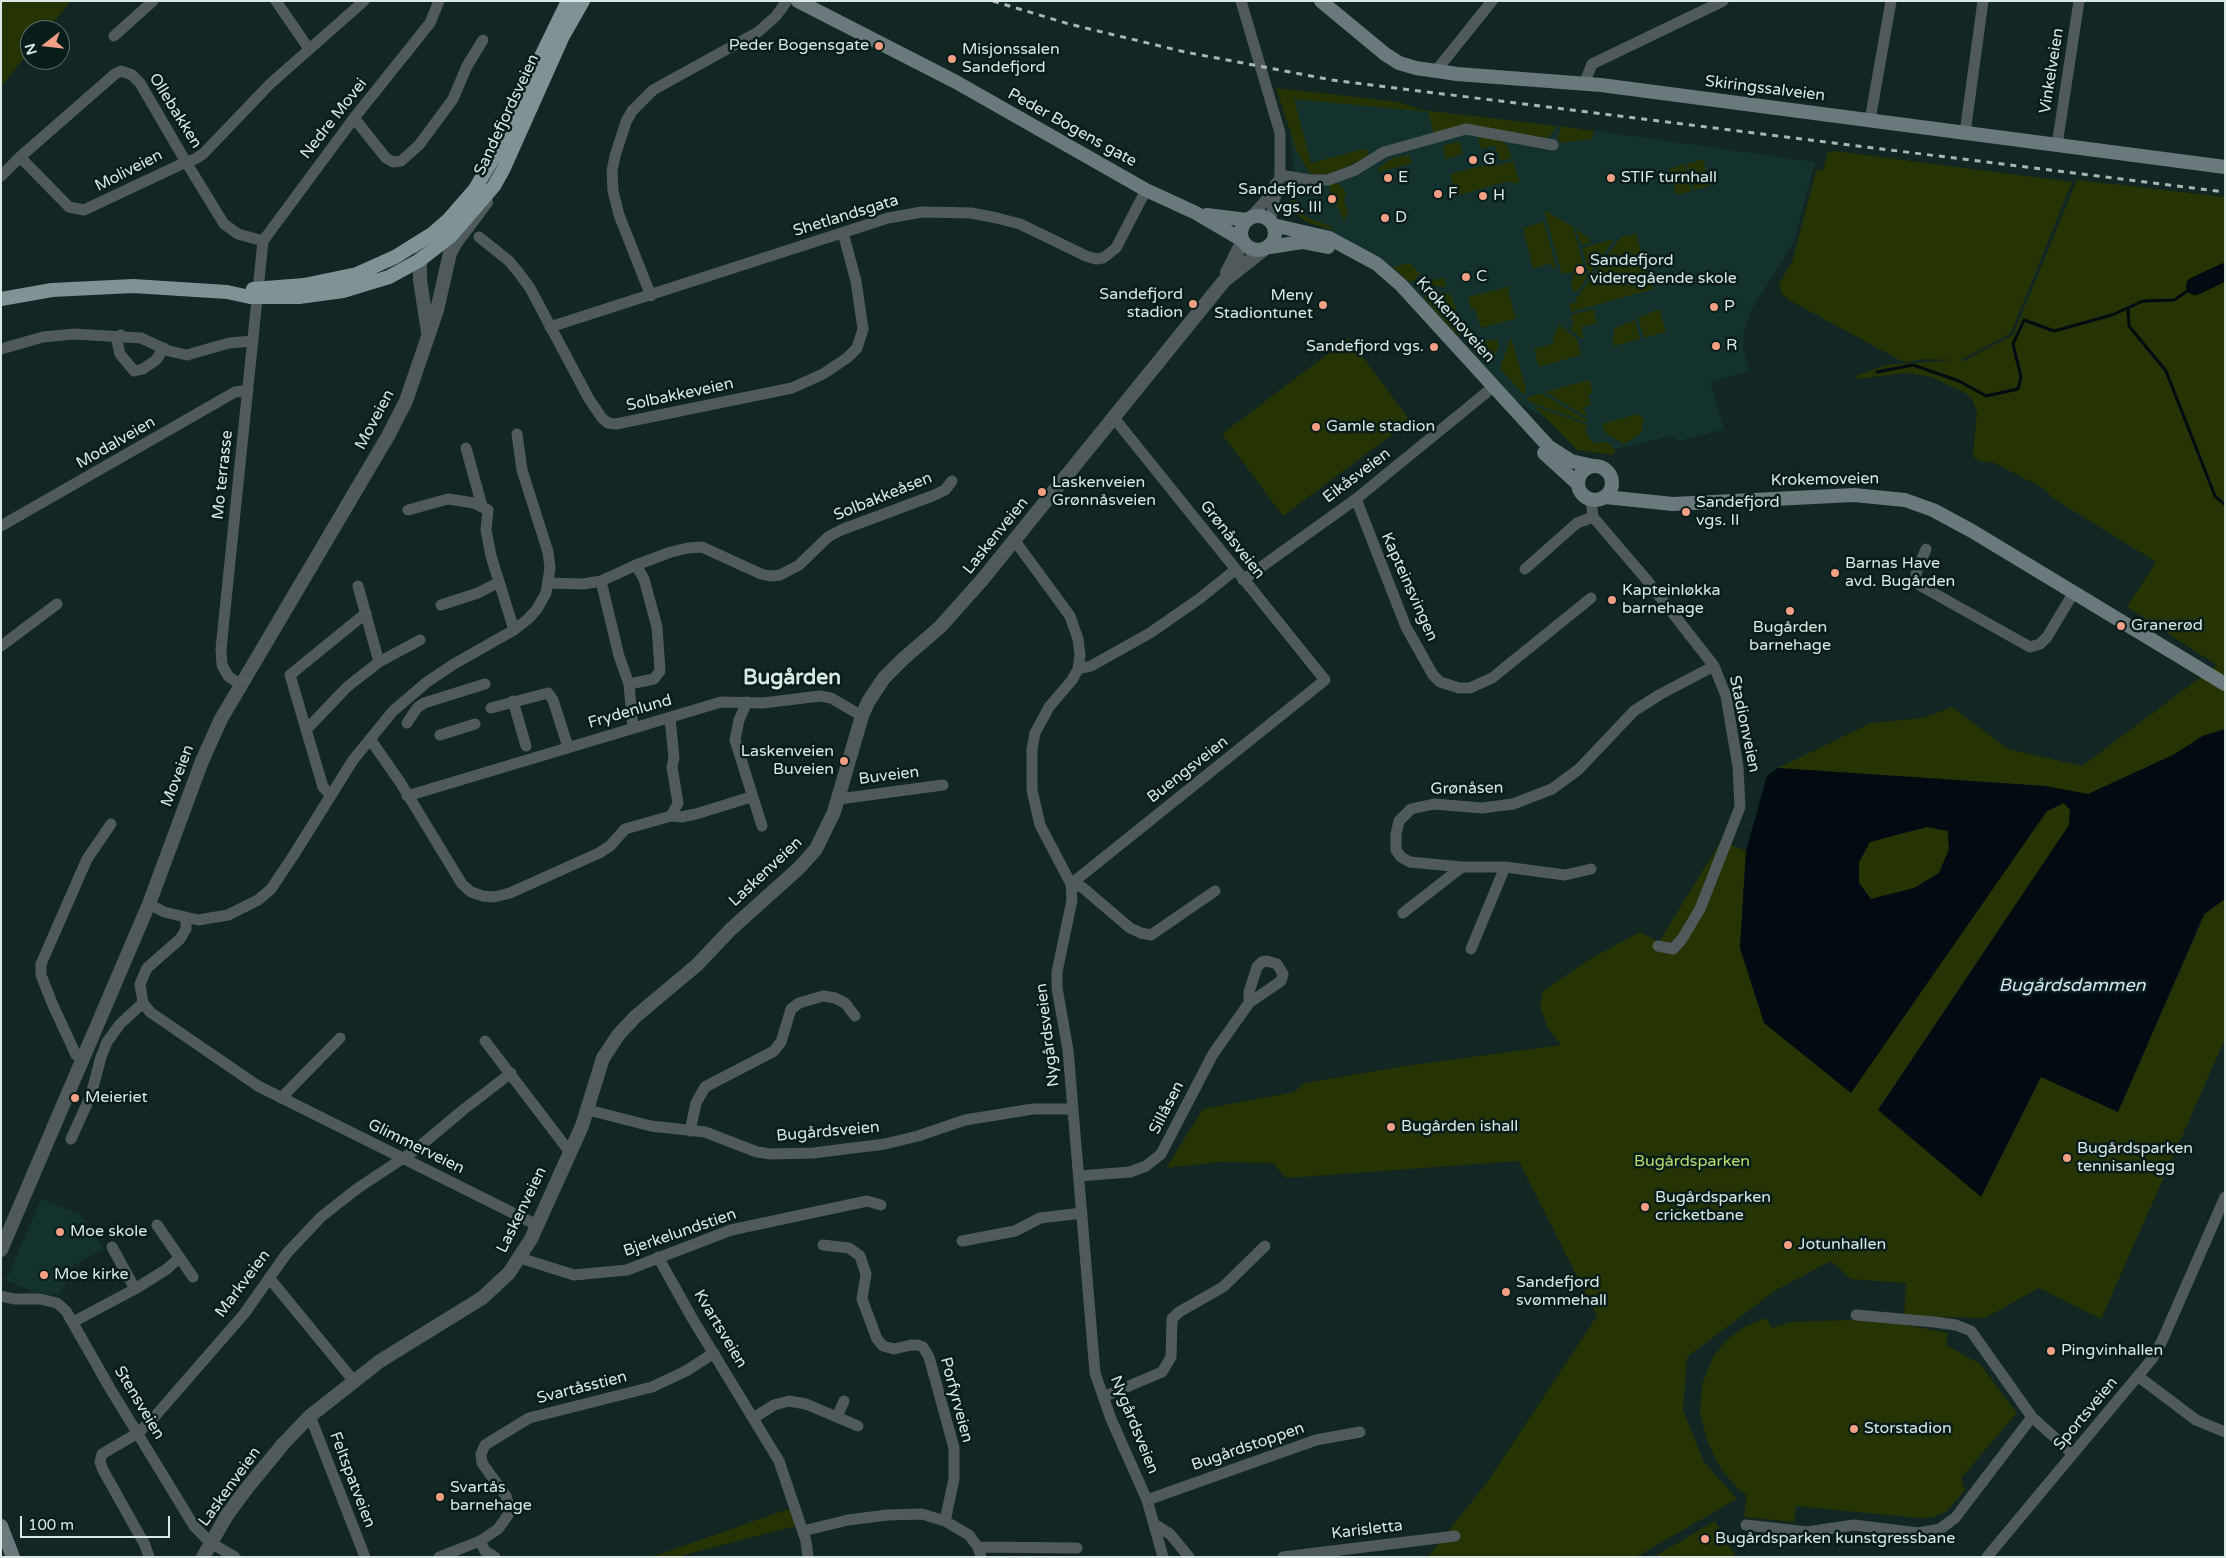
<!DOCTYPE html>
<html>
<head>
<meta charset="utf-8">
<style>
	body { margin:0 }
	#map { position:relative; width:2226px; height:1558px; overflow:hidden; background:#122623; font-family:"Varela Round",sans-serif }
	canvas { display:block }
	.frame { position:absolute; inset:0; border:2px solid #dae7e4; pointer-events:none }
	.north { position:absolute; left:20px; top:20px; width:50px; height:50px; box-sizing:border-box; background:#081c1a; border:1px solid #5c6d6b; border-radius:50%; rotate:254deg; font-size:14px; font-weight:700; line-height:20px; text-align:center; color:#dae7e4 }
	.north::after { content:''; display:block; margin:auto; width:18px; height:22px; background:#f39f85; clip-path:polygon(50% 0,100% 100%,50% 72%,0 100%) }
	.scale { position:absolute; left:20px; top:1516px; width:150px; height:22px; box-sizing:border-box; border:2px solid #dae7e4; border-top:0; padding-left:6px; font-size:15px; line-height:18px; white-space:nowrap; color:#dae7e4; -webkit-text-stroke:4px #081c1a; paint-order:stroke }
</style>
</head>
<body>
<div id="map">
<canvas width="2226" height="1558"></canvas>
<div class="frame"></div>
<div class="north">N</div>
<div class="scale">100 m</div>
</div>
<script>
const c = document.querySelector('canvas').getContext('2d');
c.lineJoin = 'round';
function fillPath(path, color) { c.fillStyle = color; c.fill(path, 'evenodd'); }
const poly = rows => new Path2D(rows.map(r => 'M' + r).join(''));
function trace(path, color, width, dash) { c.strokeStyle = color; c.lineWidth = width; c.lineCap = dash ? 'butt' : 'round'; c.setLineDash(dash || []); c.stroke(path); }
function drawText(font, color, halo, rows, align = 'center') {
  c.font = font + ' "Varela Round",sans-serif'; c.lineWidth = 5; c.setLineDash([]); c.textBaseline = 'middle'; c.strokeStyle = halo; c.fillStyle = color; for (const [text, x, y, turn = 0] of rows) {
    c.save(); c.translate(x, y); c.rotate((+turn || 0) * Math.PI / 180); c.textAlign = isNaN(turn) ? turn : align; if (halo) c.strokeText(text, 0, 0); c.fillText(text, 0, 0); c.restore();
  }
}
fillPath(poly([
	[1284,89,1399,102,1422,110,1576,128,1815,162,1794,241,1752,309,1744,329,1743,349,1750,371,1710,382,1724,429,1677,442,1674,435,1607,452,1495,390,1377,264,1299,212],
	[41,1199,80,1214,104,1249,74,1265,60,1294,40,1295,6,1280]
]), '#13322e');
fillPath(poly([
	[1,1,71,1,47,30,30,30,30,51,1,86],
	[1276,88,1399,102,1422,110,1556,126,1556,128,1548,138,1515,134,1434,134,1428,112,1294,99,1311,163,1364,149,1369,152,1366,158,1332,173,1314,176,1310,173,1297,152],
	[1561,126,1594,131,1592,139,1560,143,1558,139],
	[1480,134,1501,139,1507,146,1512,158,1500,161,1495,145,1481,149,1478,139],
	[1459,141,1463,154,1445,159,1443,146],
	[1834,151,2072,182,2011,333,1959,361,1964,361,2013,335,2077,180,2225,197,2225,729,2203,736,2173,755,2088,794,2045,786,1778,768,1871,723,1923,718,1952,707,2008,749,2082,766,2217,665,2127,607,2156,562,2053,498,2043,488,1994,463,1979,461,1975,458,1973,454,1977,412,1973,401,1967,394,1932,377,1919,375,1905,373,1858,379,1855,376,1886,365,1954,360,1925,359,1905,362,1898,359,1789,300,1781,293,1779,283,1792,263,1816,171,1823,170,1828,152],
	[1409,155,1412,163,1379,172,1378,169,1392,158],
	[1703,159,1710,186,1694,190,1687,164],
	[1513,161,1520,183,1505,182,1456,196,1450,174,1495,162,1496,166],
	[1685,164,1692,191,1676,195,1669,169],
	[1338,183,1346,192,1344,200,1348,213,1344,221,1328,184],
	[1292,184,1295,187,1297,201,1304,214,1310,219,1328,225,1336,231,1307,222,1296,214,1290,202],
	[1544,210,1573,227,1587,278,1578,291,1573,291,1571,284,1574,272,1562,274],
	[1544,222,1556,267,1553,268,1550,263,1533,269,1523,228],
	[1576,229,1590,239,1591,243,1583,245,1580,243],
	[1636,234,1653,289,1571,312,1569,304,1577,302,1576,299,1621,237],
	[1614,239,1589,275,1582,248],
	[1410,263,1420,274,1413,282,1409,282,1393,267],
	[1423,276,1433,280,1444,278,1446,287,1417,284],
	[1512,286,1508,289,1515,317,1521,317,1481,328,1475,309,1471,309,1468,297],
	[1443,292,1451,295,1464,330,1471,328,1471,330,1457,335,1423,297],
	[1593,309,1597,323,1581,327,1584,338,1581,338,1570,329,1574,324,1571,315],
	[1659,309,1666,332,1644,338,1638,318],
	[1635,320,1640,339,1614,346,1612,338,1615,337,1613,329],
	[1559,324,1577,339,1581,355,1539,367,1534,349,1554,343,1553,337],
	[1511,337,1526,390,1526,394,1523,394,1500,368],
	[1349,338,1410,421,1283,516,1222,434],
	[1492,340,1497,340,1499,345,1492,364,1477,356,1481,342],
	[1589,380,1593,393,1588,395,1591,405,1584,407,1587,417,1545,392],
	[1541,393,1587,420,1588,423,1530,402,1526,398],
	[1534,406,1588,425,1585,431,1594,444,1599,442,1607,442,1615,449,1614,455,1577,450],
	[1638,414,1644,419,1641,434,1624,444,1605,433,1602,424],
	[2064,803,2070,810,2069,825,1878,1110,2033,1090,2041,1077,2118,1112,2205,914,2225,899,2225,1039,2101,1319,2039,1288,1985,1318,1904,1316,1906,1283,1851,1279,1831,1261,1776,1290,1687,1357,1683,1410,1704,1462,1737,1499,1636,1557,1428,1557,1488,1481,1597,1316,1519,1161,1286,1178,1273,1163,1219,1162,1166,1168,1203,1109,1294,1092,1305,1083,1405,1066,1561,1045,1547,1026,1540,1006,1543,991,1590,959,1640,932,1659,942,1721,841,1746,851,1740,948,1764,1022,2047,811],
	[1927,827,1948,831,1949,849,1939,873,1914,888,1871,899,1859,883,1859,862,1870,841],
	[1766,1318,1772,1328,1791,1322,1848,1320,1902,1324,1948,1333,1946,1345,1980,1364,2017,1413,1961,1478,1965,1490,1946,1512,1934,1517,1920,1518,1796,1506,1794,1522,1744,1517,1747,1495,1738,1489,1721,1469,1708,1443,1700,1414,1702,1384,1714,1355,1729,1338,1746,1326],
	[791,1508,796,1526,676,1557,652,1557],
	[1715,1521,1736,1557,1654,1557]
]), '#263404');
fillPath(poly([
	[2225,729,2225,899,2204,914,2118,1112,2041,1077,1981,1197,1878,1110,2069,825,2070,810,2064,803,2047,811,1851,1093,1764,1023,1740,948,1746,851,1767,776,1778,768,2045,786,2088,794,2173,755,2203,736],
	[1927,827,1948,831,1949,849,1939,873,1914,888,1871,899,1859,883,1859,862,1870,842]
]), '#020a12');
trace(poly([
	[2128,308,2129,326,2166,371,2215,496,2225,505],
	[1877,372,1913,365,1959,381,1986,396,2018,389,2021,377,2013,344,2024,320,2054,331,2112,315,2143,301,2174,300,2195,286]
]), '#020a12', 3);
trace(poly([
	[2195,286,2225,272]
]), '#020a12', 18);
trace(poly([
	[276,1,309,49],
	[1241,1,1280,133,1280,175,1270,221],
	[114,36,153,1],
	[1435,72,1492,1],
	[1584,84,1592,64,1723,1],
	[354,118,386,158,393,162,401,161,419,145,453,99,467,66,483,40],
	[1870,120,1891,1],
	[1965,133,1983,1],
	[2057,145,2079,1],
	[20,157,115,74,121,71,132,75,140,83,186,162,195,159,203,154,270,84,364,1],
	[1280,175,1310,180,1328,180,1355,170,1384,152,1466,129,1553,145],
	[1,176,20,157,69,207,84,210,186,162,224,224,238,234,263,241],
	[1249,219,1266,200,1276,183],
	[479,237,509,261,519,273,530,288,589,399,602,418,608,423,616,424,792,388,823,374,847,358,857,348,863,329,856,281,843,233],
	[651,296,619,215,613,191,612,171,615,156,626,122,632,111,653,90,758,32,776,16,787,1],
	[550,327,888,218,922,212,971,213,997,218,1020,224,1086,256,1096,259,1103,258,1116,248,1146,190],
	[121,335,117,341,120,354,134,371,143,369,156,360,164,348],
	[1,349,43,337,74,334,141,338,169,351,187,355,229,343,253,341],
	[466,448,482,506],
	[1356,499,1406,627,1433,675,1440,682,1459,688,1470,688,1492,678,1591,598],
	[1591,500,1593,517,1646,579,1714,666,1726,696,1738,767,1740,807,1700,909,1682,939,1673,949,1658,946],
	[408,510,448,499,474,503,488,510,486,530,491,556,514,630],
	[1,526,235,392,248,390],
	[1015,541,1070,616,1078,639,1080,655,1078,669,1072,680,1049,707,1035,733,1032,749,1032,790,1040,825,1071,884,1072,900,1057,972,1057,988,1068,1050,1095,1373,1111,1419,1147,1500,1163,1557],
	[1926,549,1916,573,1917,582,1921,586,2030,647,2040,644,2047,637,2074,592],
	[1525,569,1577,523,1593,517],
	[1243,580,1356,499,1487,392],
	[601,581,619,656,629,684,633,728],
	[549,583,583,584,601,581,636,565,671,552,688,548,702,547,761,574,770,576,780,575,799,565,828,537,841,530,932,496,945,490,952,481],
	[358,586,379,662],
	[441,605,478,593,499,582],
	[1,646,57,604],
	[1078,669,1091,666,1150,633,1199,599,1235,570],
	[629,684,654,679,660,671,657,627,644,579,636,565],
	[241,685,228,676,222,665,221,649,263,241,354,118,430,23,439,1],
	[513,701,526,746],
	[747,702,739,720,735,740,762,826],
	[491,708,548,693,553,700,568,747],
	[670,718,674,758,672,767,678,803,671,816],
	[407,723,417,708,424,703,485,684],
	[306,730,347,687,379,662,420,640],
	[440,735,475,724],
	[370,739,400,782,462,884,471,892,483,896,494,897,510,893,599,853,610,846,625,829,671,816,681,817,696,814,751,797],
	[330,794,323,787,290,675,366,613],
	[407,796,721,702,763,703,820,696,831,698,862,716],
	[839,799,943,785],
	[1591,869,1565,875,1505,867,1462,867,1410,862,1401,857,1396,850,1396,834,1399,821,1411,809,1434,804,1482,808,1513,804,1552,789,1579,769,1634,711,1659,695,1714,666],
	[1071,884,1325,680,1114,418],
	[1071,884,1082,887,1130,928,1141,933,1151,935,1215,891],
	[149,904,164,912,198,920,228,915,258,900,271,889,295,853,353,760,393,711,427,682,454,664,514,630,529,618,537,609,546,593,550,568,548,552,522,470,517,434],
	[1403,913,1462,867],
	[186,919,186,929,180,939,147,968,140,984,143,1003,150,1012,258,1086,537,1225],
	[1471,949,1505,867],
	[485,1041,569,1151],
	[83,1058,76,1055,52,1003,41,975,41,964,87,859,111,824],
	[281,1098,340,1038],
	[588,1110,651,1126,705,1132,757,1152,771,1154,813,1153,885,1144,918,1136,965,1120,1033,1109,1073,1109],
	[690,1131,696,1103,705,1087,774,1051,781,1042,791,1009,799,1003,823,996,835,998,845,1003,855,1016],
	[71,1139,91,1095,101,1057,107,1042,120,1024,143,1003],
	[1079,1176,1130,1172,1146,1166,1161,1154,1213,1054,1249,1003,1281,981,1283,974,1277,964,1267,961,1262,962,1257,967,1249,992,1249,1003],
	[157,1225,193,1277],
	[962,1241,1015,1231,1040,1218,1082,1213],
	[823,1245,849,1248,860,1256,866,1274,862,1299,877,1339,883,1346,894,1349,911,1345,918,1345,923,1347,929,1357,954,1448,954,1479,945,1521],
	[112,1247,135,1289],
	[658,1257,692,1318,779,1461,806,1541,808,1557],
	[520,1258,574,1275,627,1270,731,1230,867,1201,881,1205],
	[270,1279,353,1380],
	[1,1296,14,1299,40,1299,57,1303,66,1311,111,1390,194,1526,211,1543,235,1557],
	[1856,1315,1934,1322,1956,1325,1971,1331,2032,1417,2073,1454],
	[73,1322,135,1289,167,1269,179,1258],
	[2139,1377,2196,1420,2225,1432],
	[1103,1397,1162,1372,1171,1357,1172,1319,1179,1312,1223,1287,1265,1246],
	[310,1416,365,1557],
	[755,1417,774,1405,789,1401,806,1404,858,1426],
	[837,1417,844,1401],
	[1147,1500,1316,1440,1360,1432],
	[1154,1524,1170,1534,1189,1557],
	[1746,1525,1807,1532,1854,1525,1918,1533,1940,1529,1955,1518,2032,1417],
	[803,1531,848,1520,887,1515,922,1514,945,1521,969,1535,978,1547,981,1557],
	[480,1541,485,1551,495,1557],
	[978,1547,1077,1548],
	[149,1557,145,1545,103,1470,100,1462,102,1454,138,1433,150,1422,244,1314,287,1253,321,1217,358,1188,414,1151,463,1110,511,1073],
	[439,1557,480,1541,498,1529,508,1515,509,1506,506,1496,482,1463,481,1454,485,1445,529,1418,652,1387,686,1371,714,1353],
	[1283,1557,1455,1536],
	[1987,1557,2152,1359,2162,1341,2225,1197]
]), '#505a5c', 11);
trace(poly([
	[424,250,420,260,420,280,428,332],
	[1227,273,1243,241],
	[1,1250,149,904,202,761,221,719,388,436,406,401,437,310,450,253,456,242,486,202],
	[203,1557,227,1515,247,1488,284,1443,310,1416,380,1361,482,1298,509,1273,531,1239,582,1126,603,1058,619,1034,636,1016,697,965,730,930,799,868,816,849,834,812,862,716,868,702,884,678,903,659,940,627,982,580,1224,281,1263,250]
]), '#505a5c', 14);
trace(poly([
	[798,1,956,82,1146,190,1196,213,1242,240],
	[1321,1,1385,54,1399,63,1416,68,1457,74,1601,85,2225,167],
	[1207,215,1247,220],
	'1241 233a17 17 0 1 1 34 0a17 17 0 1 1-34 0Z',
	[1273,225,1329,238,1377,264,1401,285,1549,447,1571,461,1593,466],
	[1270,247,1302,242,1328,247],
	[1544,453,1578,484],
	'1578 483a17 17 0 1 1 34 0a17 17 0 1 1-34 0Z',
	[1605,497,1673,504,1854,495,1905,500,1933,510,1972,531,2225,684],
	[1,1526,13,1557]
]), '#6b797d', 14);
trace(poly([
	[253,289,304,285,357,274,395,257,432,234,448,220,475,189,498,150,524,91,568,1],
	[1,299,52,290,133,286,227,292,250,297,299,297,343,291,389,277,420,260,451,236,494,186,504,168,563,36,583,1]
]), '#7f9296', 14);
trace(poly([
	[993,1,1069,24,1185,52,1332,80,2225,192]
]), '#a8b6b3', 3, [6, 6]);
for (const [x, y, r, color] of [
	[879,46,5,"#f39f85"],
	[952,59,5,"#f39f85"],
	[1473,160,5,"#f39f85"],
	[1388,178,5,"#f39f85"],
	[1611,178,5,"#f39f85"],
	[1438,194,5,"#f39f85"],
	[1483,196,5,"#f39f85"],
	[1332,199,5,"#f39f85"],
	[1385,218,5,"#f39f85"],
	[1580,270,5,"#f39f85"],
	[1466,277,5,"#f39f85"],
	[1193,304,5,"#f39f85"],
	[1323,305,5,"#f39f85"],
	[1714,307,5,"#f39f85"],
	[1716,346,5,"#f39f85"],
	[1434,347,5,"#f39f85"],
	[1316,427,5,"#f39f85"],
	[1042,492,5,"#f39f85"],
	[1686,512,5,"#f39f85"],
	[1835,573,5,"#f39f85"],
	[1612,600,5,"#f39f85"],
	[1790,611,5,"#f39f85"],
	[2121,626,5,"#f39f85"],
	[844,761,5,"#f39f85"],
	[75,1098,5,"#f39f85"],
	[1391,1127,5,"#f39f85"],
	[2067,1158,5,"#f39f85"],
	[1645,1207,5,"#f39f85"],
	[60,1232,5,"#f39f85"],
	[1788,1245,5,"#f39f85"],
	[44,1275,5,"#f39f85"],
	[1506,1292,5,"#f39f85"],
	[2051,1351,5,"#f39f85"],
	[1854,1429,5,"#f39f85"],
	[440,1497,5,"#f39f85"],
	[1705,1539,5,"#f39f85"]
]) { const dot = new Path2D(); dot.arc(x, y, r, 0, 2 * Math.PI); c.fillStyle = color; c.fill(dot); trace(dot, '#081c1a', 2); }
drawText('16px', '#dae7e4', '#081c1a', [
	["Peder Bogensgate",869,46,"right"],
	["Misjonssalen",962,50],
	["Sandefjord",962,68],
	["G",1483,160],
	["E",1398,178],
	["STIF turnhall",1621,178],
	["Sandefjord",1322,190,"right"],
	["vgs. III",1322,208,"right"],
	["F",1448,194],
	["H",1493,196],
	["D",1395,218],
	["Sandefjord",1590,261],
	["videregående skole",1590,279],
	["C",1476,277],
	["Sandefjord",1183,295,"right"],
	["stadion",1183,313,"right"],
	["Meny",1313,296,"right"],
	["Stadiontunet",1313,314,"right"],
	["P",1724,307],
	["R",1726,346],
	["Sandefjord vgs.",1424,347,"right"],
	["Gamle stadion",1326,427],
	["Laskenveien",1052,483],
	["Grønnåsveien",1052,501],
	["Sandefjord",1696,503],
	["vgs. II",1696,521],
	["Barnas Have",1845,564],
	["avd. Bugården",1845,582],
	["Kapteinløkka",1622,591],
	["barnehage",1622,609],
	["Granerød",2131,626],
	["Bugården",1790,628,"center"],
	["barnehage",1790,646,"center"],
	["Laskenveien",834,752,"right"],
	["Buveien",834,770,"right"],
	["Meieriet",85,1098],
	["Bugården ishall",1401,1127],
	["Bugårdsparken",2077,1149],
	["tennisanlegg",2077,1167],
	["Bugårdsparken",1655,1198],
	["cricketbane",1655,1216],
	["Moe skole",70,1232],
	["Jotunhallen",1798,1245],
	["Moe kirke",54,1275],
	["Sandefjord",1516,1283],
	["svømmehall",1516,1301],
	["Pingvinhallen",2061,1351],
	["Storstadion",1864,1429],
	["Svartås",450,1488],
	["barnehage",450,1506],
	["Bugårdsparken kunstgressbane",1715,1539]
], 'left');
drawText('16px', '#dae7e4', '#081c1a', [
	["Vinkelveien",2052,71,-81],
	["Skiringssalveien",1765,89,7],
	["Ollebakken",175,111,58],
	["Sandefjordsveien",507,115,-65],
	["Nedre Movei",334,119,-52],
	["Peder Bogens gate",1072,128,29],
	["Moliveien",129,171,-27],
	["Shetlandsgata",846,216,-17],
	["Krokemoveien",1455,320,48],
	["Solbakkeveien",680,395,-12],
	["Moveien",375,420,-62],
	["Modalveien",116,443,-30],
	["Mo terrasse",223,475,-84],
	["Eikåsveien",1357,476,-37],
	["Krokemoveien",1825,480,-1],
	["Solbakkeåsen",883,497,-22],
	["Laskenveien",996,536,-51],
	["Grønåsveien",1232,540,52],
	["Kapteinsvingen",1409,587,66],
	["Frydenlund",630,712,-16],
	["Stadionveien",1744,724,78],
	["Buengsveien",1188,770,-38],
	["Moveien",178,776,-69],
	["Buveien",889,776,-7],
	["Grønåsen",1467,789,-1],
	["Laskenveien",766,872,-43],
	["Nygårdsveien",1048,1035,-97],
	["Sillåsen",1167,1108,-63],
	["Bugårdsveien",828,1132,-5],
	["Glimmerveien",416,1147,26],
	["Laskenveien",522,1210,-64],
	["Bjerkelundstien",680,1233,-19],
	["Markveien",243,1284,-53],
	["Kvartsveien",720,1329,59],
	["Svartåsstien",582,1388,-14],
	["Porfyrveien",956,1400,75],
	["Stensveien",139,1403,59],
	["Sportsveien",2086,1414,-50],
	["Nygårdsveien",1134,1425,68],
	["Bugårdstoppen",1248,1447,-19],
	["Feltspatveien",352,1480,69],
	["Laskenveien",230,1487,-54],
	["Karisletta",1367,1530,-7]
]);
drawText('16px', '#b7df69', '#081c1a', [
	["Bugårdsparken",1692,1162]
]);
drawText('italic 18px', '#d2e6f6', '#081c1a', [
	["Bugårdsdammen",2072,986]
]);
drawText('bold 21px', '#dae7e4', '#081c1a', [
	["Bugården",792,678]
]);
</script>
</body>
</html>
